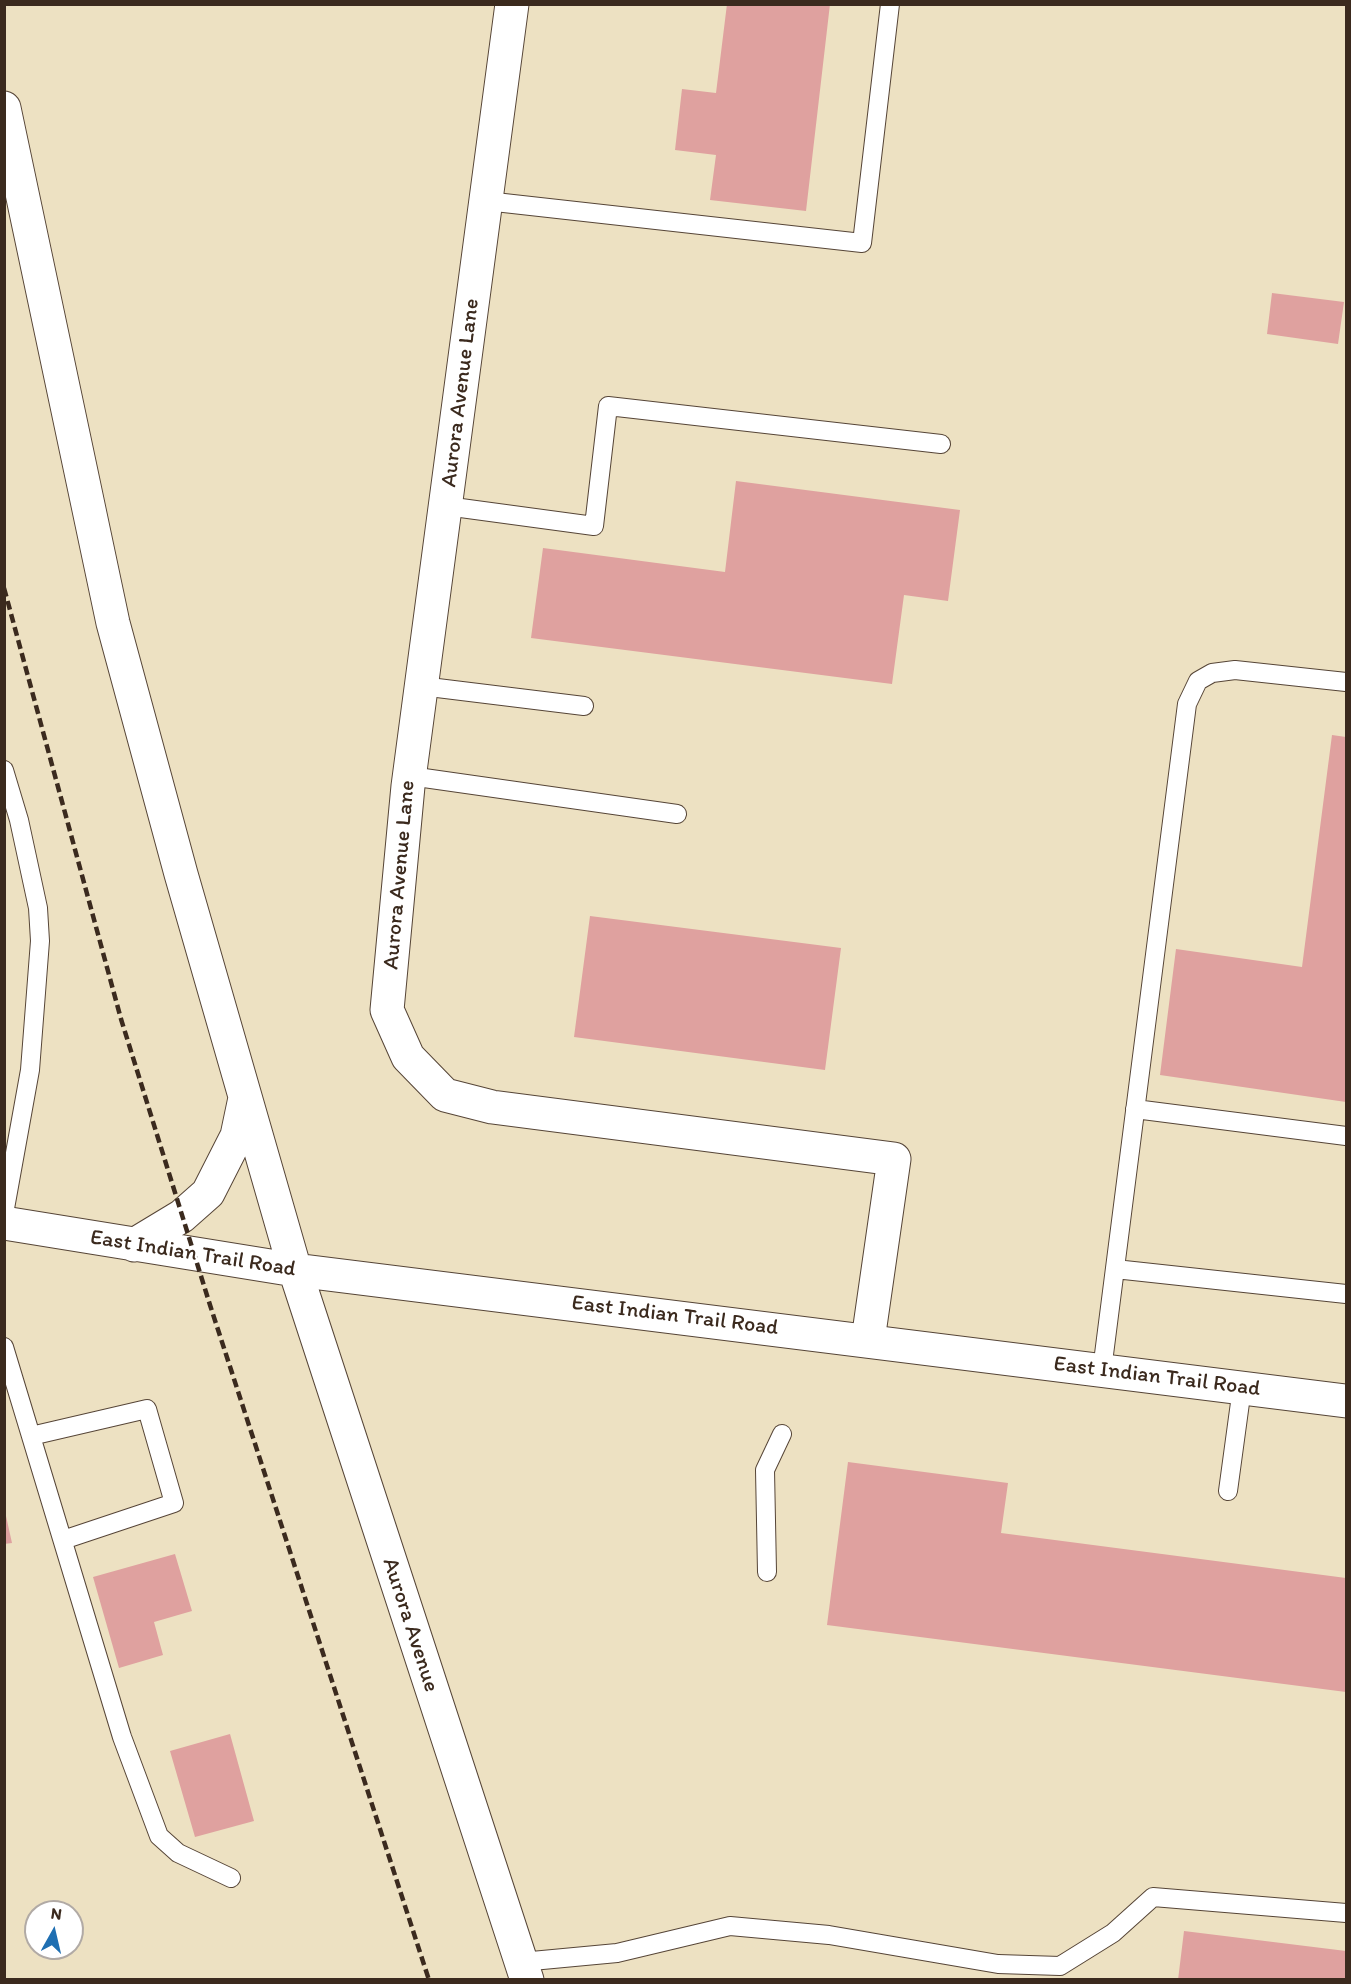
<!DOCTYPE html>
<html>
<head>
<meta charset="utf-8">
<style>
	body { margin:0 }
	#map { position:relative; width:1351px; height:1984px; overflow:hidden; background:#ede1c2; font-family:Itim,sans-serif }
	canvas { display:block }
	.frame { position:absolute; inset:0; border:6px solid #3b2a1e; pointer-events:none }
	.north { position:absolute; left:24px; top:1900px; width:60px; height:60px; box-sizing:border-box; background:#fff; border:2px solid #b1aaa5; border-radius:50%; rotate:8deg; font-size:16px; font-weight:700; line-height:24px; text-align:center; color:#3b2a1e }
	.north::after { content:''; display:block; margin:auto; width:21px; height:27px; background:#1f6fb2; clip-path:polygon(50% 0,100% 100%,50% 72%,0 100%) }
</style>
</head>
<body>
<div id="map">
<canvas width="1351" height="1984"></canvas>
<div class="frame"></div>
<div class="north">N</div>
</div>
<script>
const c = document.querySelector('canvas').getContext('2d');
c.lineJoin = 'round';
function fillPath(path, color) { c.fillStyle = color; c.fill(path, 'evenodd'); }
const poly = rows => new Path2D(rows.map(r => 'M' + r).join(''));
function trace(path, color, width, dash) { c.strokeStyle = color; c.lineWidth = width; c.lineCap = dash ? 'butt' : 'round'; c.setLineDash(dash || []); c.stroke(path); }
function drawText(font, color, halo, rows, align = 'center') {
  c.font = font + ' Itim,sans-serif'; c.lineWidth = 4.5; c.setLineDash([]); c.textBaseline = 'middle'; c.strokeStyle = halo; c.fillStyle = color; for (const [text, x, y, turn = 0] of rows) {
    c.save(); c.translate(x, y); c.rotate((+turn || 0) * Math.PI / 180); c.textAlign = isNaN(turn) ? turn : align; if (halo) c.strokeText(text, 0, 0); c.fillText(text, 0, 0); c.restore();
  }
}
fillPath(poly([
	[727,4,830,4,806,211,710,200,716,155,675,150,682,89,716,93],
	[1272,293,1344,302,1338,344,1267,334],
	[736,481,960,510,948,601,904,595,892,684,531,638,543,548,725,572],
	[1332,735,1346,737,1346,1102,1160,1075,1176,949,1302,967],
	[590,916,841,948,825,1070,574,1037],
	[848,1462,1008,1483,1001,1533,1346,1578,1346,1692,827,1625],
	[4,1507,12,1543,4,1544],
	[175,1554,192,1611,154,1622,163,1655,119,1668,93,1577],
	[230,1734,254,1821,195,1837,170,1751],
	[1184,1931,1346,1951,1346,1980,1178,1980]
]), '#dfa19f');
const lane = poly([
	[486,201,862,243,890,4],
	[446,506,594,526,608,406,941,444],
	[421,686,584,706],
	[4,770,19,820,38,908,40,941,30,1070,4,1214],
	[410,776,677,814],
	[1135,1109,1346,1136],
	[1115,1269,1346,1294],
	[4,1347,122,1737,159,1836,178,1853,231,1878],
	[1102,1370,1187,704,1198,681,1212,673,1235,670,1346,682],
	[31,1436,147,1409,174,1503,63,1540],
	[1228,1491,1242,1388],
	[767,1572,765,1470,782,1434],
	[521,1962,617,1953,730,1926,829,1935,998,1964,1060,1966,1113,1933,1153,1897,1346,1913]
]);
const street = poly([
	[512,4,408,786,387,1010,408,1057,445,1095,492,1107,894,1159,868,1340]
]);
const secondary = poly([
	[4,108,113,623,181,874,295,1270,527,1980],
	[4,1223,295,1270,1346,1401],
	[134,1245,182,1216,208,1193,237,1136,245,1098]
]);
trace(lane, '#564537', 20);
trace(street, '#564537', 35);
trace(secondary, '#564537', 35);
trace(lane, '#fff', 18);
trace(street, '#fff', 33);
trace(secondary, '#fff', 33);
trace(poly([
	[4,588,121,1019,210,1305,429,1980]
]), '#3b2a1e', 4.5, [9, 4.5]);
drawText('22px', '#3b2a1e', '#fff', [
	["Aurora Avenue Lane",461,393,-83],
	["Aurora Avenue Lane",400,875,-85],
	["East Indian Trail Road",193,1254,9],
	["East Indian Trail Road",675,1316,7],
	["East Indian Trail Road",1157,1377,7],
	["Aurora Avenue",410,1625,72]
]);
</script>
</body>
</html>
